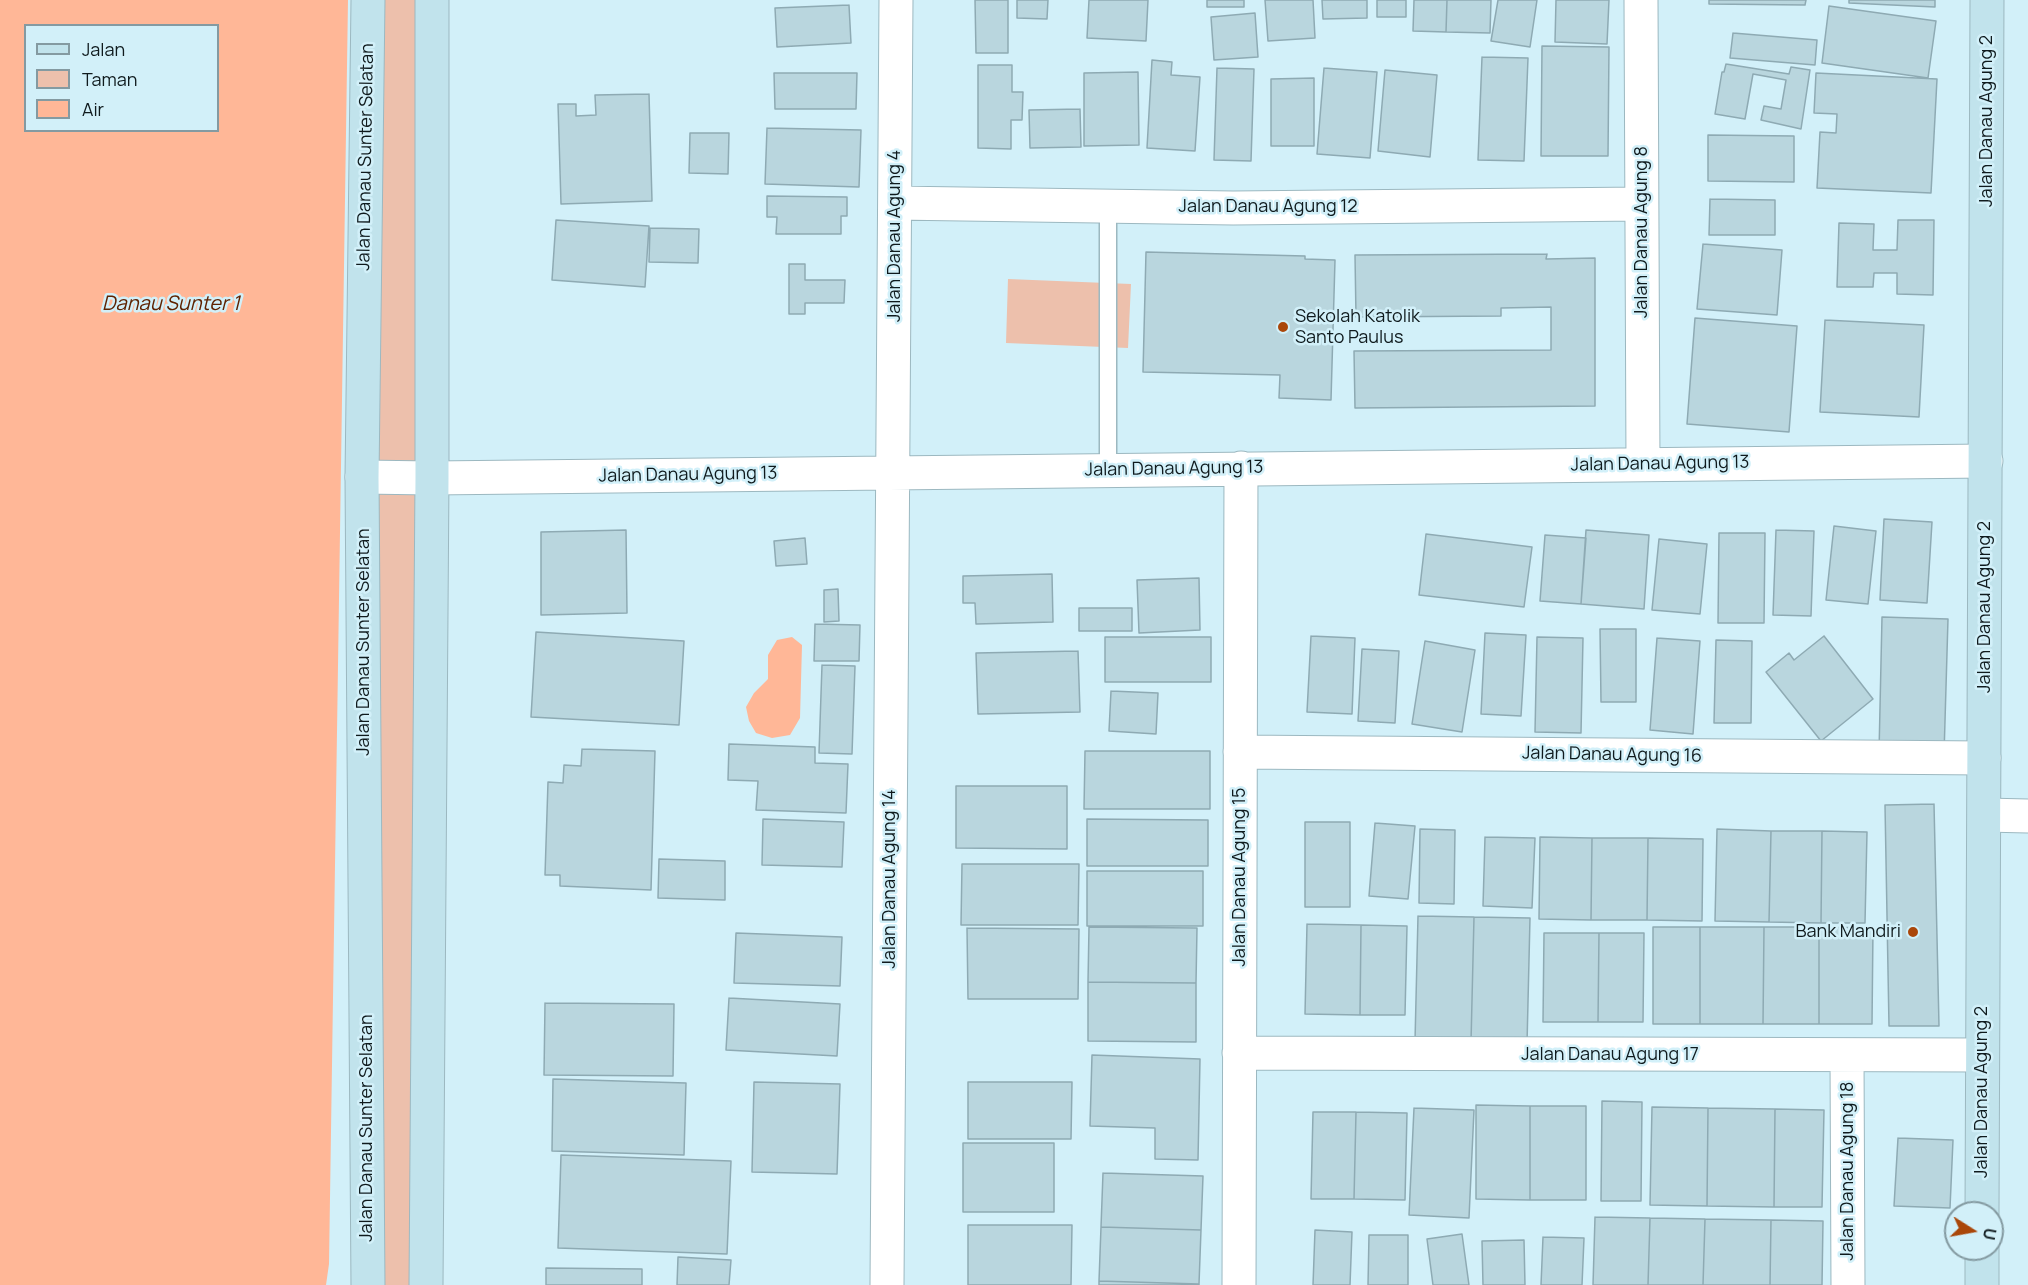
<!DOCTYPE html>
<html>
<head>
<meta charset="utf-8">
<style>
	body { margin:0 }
	#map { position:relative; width:2028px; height:1285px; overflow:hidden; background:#d2f0f9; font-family:Manrope,sans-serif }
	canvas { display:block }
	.legend { position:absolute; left:24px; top:24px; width:195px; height:108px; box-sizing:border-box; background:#d2f0f9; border:2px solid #849aa1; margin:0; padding:8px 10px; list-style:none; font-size:18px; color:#0f1a1d }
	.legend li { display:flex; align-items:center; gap:12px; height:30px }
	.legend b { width:30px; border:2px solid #849aa1 }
	.north { position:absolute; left:1944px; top:1201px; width:60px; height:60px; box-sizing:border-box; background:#d2f0f9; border:2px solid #849aa1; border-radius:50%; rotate:101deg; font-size:16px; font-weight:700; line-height:24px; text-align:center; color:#0f1a1d }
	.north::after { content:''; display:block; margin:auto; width:21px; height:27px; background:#aa470a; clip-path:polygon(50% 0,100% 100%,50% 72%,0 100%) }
</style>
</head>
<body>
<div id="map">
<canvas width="2028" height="1285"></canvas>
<ul class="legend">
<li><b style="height:8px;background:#c1e3ec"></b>Jalan</li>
<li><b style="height:16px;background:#edc0ac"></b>Taman</li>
<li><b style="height:16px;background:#ffb797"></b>Air</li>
</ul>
<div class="north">U</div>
</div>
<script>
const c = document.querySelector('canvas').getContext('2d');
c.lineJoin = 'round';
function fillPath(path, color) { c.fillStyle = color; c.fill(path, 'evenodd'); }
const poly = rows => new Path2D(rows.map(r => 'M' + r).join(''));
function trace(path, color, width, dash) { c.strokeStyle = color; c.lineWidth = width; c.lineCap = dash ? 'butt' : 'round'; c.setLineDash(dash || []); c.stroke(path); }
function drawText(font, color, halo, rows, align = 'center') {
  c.font = font + ' Manrope,sans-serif'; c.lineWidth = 5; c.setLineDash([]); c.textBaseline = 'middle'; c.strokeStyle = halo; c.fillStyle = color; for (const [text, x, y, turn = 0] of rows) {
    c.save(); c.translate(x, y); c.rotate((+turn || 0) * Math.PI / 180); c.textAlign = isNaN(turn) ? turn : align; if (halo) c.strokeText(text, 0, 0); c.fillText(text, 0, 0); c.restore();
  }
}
fillPath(poly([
	[369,0,432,0,426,1285,368,1285],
	[1008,279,1131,284,1128,348,1006,343]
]), '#edc0ac');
fillPath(poly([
	[0,0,348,0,329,1264,326,1285,0,1285],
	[26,26,218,26,218,130,26,130],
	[792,637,802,645,800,718,790,735,772,738,756,733,749,721,746,707,754,693,768,679,768,655,777,640]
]), '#ffb797');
const building = poly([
	[975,0,1008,0,1008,53,976,53,975,0],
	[1017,0,1048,0,1047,19,1017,18,1017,0],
	[1089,0,1148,0,1146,41,1087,38,1089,0],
	[1207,0,1244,0,1244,7,1207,7,1207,0],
	[1265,0,1313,0,1315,38,1268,41,1265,0],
	[1322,0,1367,0,1367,18,1323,19,1322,0],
	[1377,0,1406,0,1406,17,1377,17,1377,0],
	[1414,0,1447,0,1446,32,1413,31,1414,0],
	[1447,0,1491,0,1490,33,1446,32,1447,0],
	[1498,0,1537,0,1530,47,1491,41,1498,0],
	[1556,0,1609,0,1607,44,1555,42,1556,0],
	[1709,0,1806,0,1805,5,1709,4,1709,0],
	[1849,0,1935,0,1935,7,1849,3,1849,0],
	[849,5,851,43,777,47,775,8,849,5],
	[1829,6,1936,21,1928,78,1822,63,1829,6],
	[1255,13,1258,57,1214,60,1211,17,1255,13],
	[1733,33,1817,40,1815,65,1730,58,1733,33],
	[1542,46,1609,47,1608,156,1541,156,1542,46],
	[1482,57,1528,58,1524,161,1478,160,1482,57],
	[1152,60,1172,62,1171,75,1200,77,1195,151,1147,148,1152,60],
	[1726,64,1789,74,1791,67,1810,70,1801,129,1761,120,1764,106,1781,109,1786,80,1753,74,1745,119,1715,114,1722,72,1724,72,1726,64],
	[978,65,1012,65,1012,92,1023,92,1022,120,1011,120,1011,149,978,148,978,65],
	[1217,68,1254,69,1251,161,1214,160,1217,68],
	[1324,68,1377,72,1370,158,1317,154,1324,68],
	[1385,70,1437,75,1430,157,1378,151,1385,70],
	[1138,72,1139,145,1084,146,1084,73,1138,72],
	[774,73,857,73,856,109,775,109,774,73],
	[1816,73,1937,79,1931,193,1817,188,1820,132,1836,133,1837,114,1814,113,1816,73],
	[1314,78,1314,146,1271,146,1271,79,1314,78],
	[649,94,652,201,561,204,558,104,576,104,576,116,596,115,595,95,649,94],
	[1080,109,1081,147,1030,148,1029,110,1080,109],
	[767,128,861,130,859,187,765,184,767,128],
	[690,133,729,133,728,174,689,173,690,133],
	[1708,135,1794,136,1794,182,1708,181,1708,135],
	[767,196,847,197,847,216,841,216,841,234,776,234,777,217,767,217,767,196],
	[1710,199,1775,200,1775,235,1709,235,1710,199],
	[556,220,649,226,645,287,552,280,556,220],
	[1898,220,1934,220,1933,295,1897,294,1897,273,1874,273,1873,287,1837,287,1839,223,1874,224,1873,250,1897,250,1898,220],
	[650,228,699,229,698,263,649,262,650,228],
	[1703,244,1782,250,1777,315,1697,309,1703,244],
	[1146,252,1305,256,1305,259,1335,260,1331,400,1279,398,1280,375,1143,372,1146,252],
	[1547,254,1546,259,1595,258,1595,406,1355,408,1354,351,1551,350,1551,307,1501,308,1501,316,1356,317,1355,255,1547,254],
	[789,264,805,264,805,280,845,280,844,303,805,303,805,314,789,314,789,264],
	[1695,318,1797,326,1789,432,1687,424,1695,318],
	[1825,320,1924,325,1919,417,1820,412,1825,320],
	[1884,519,1932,522,1927,603,1880,600,1884,519],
	[1834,526,1876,531,1868,604,1826,600,1834,526],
	[626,530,627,613,541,615,541,532,626,530],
	[1586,530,1649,535,1644,609,1581,604,1586,530],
	[1776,530,1814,531,1811,616,1773,615,1776,530],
	[1719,533,1765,533,1764,623,1718,623,1719,533],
	[1426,534,1532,547,1524,607,1419,595,1426,534],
	[1545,535,1586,538,1581,604,1540,601,1545,535],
	[805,538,807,564,776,566,774,541,805,538],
	[1659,539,1707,544,1700,614,1652,610,1659,539],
	[1052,574,1053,622,976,624,975,603,963,603,963,576,1052,574],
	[1199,578,1200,630,1139,633,1137,580,1199,578],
	[838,589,839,621,824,622,824,590,838,589],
	[1079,608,1132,608,1132,631,1079,631,1079,608],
	[1882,617,1948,619,1944,755,1879,753,1882,617],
	[815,624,860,625,859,661,814,661,815,624],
	[1600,629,1636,629,1636,702,1601,702,1600,629],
	[536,632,684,641,679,725,531,717,536,632],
	[1485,633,1526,635,1521,716,1481,714,1485,633],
	[1311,636,1355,638,1352,714,1307,712,1311,636],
	[1824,636,1873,699,1821,741,1766,672,1789,653,1794,660,1824,636],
	[1105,637,1211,637,1211,682,1105,682,1105,637],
	[1537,637,1583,638,1581,733,1535,732,1537,637],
	[1657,638,1700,641,1693,734,1650,730,1657,638],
	[1716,640,1752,641,1751,723,1714,723,1716,640],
	[1425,641,1475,650,1462,732,1412,724,1425,641],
	[1362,649,1399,651,1395,723,1358,721,1362,649],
	[1078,651,1080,712,978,714,976,653,1078,651],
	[822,665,855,666,852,754,819,753,822,665],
	[1111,691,1158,693,1156,734,1109,731,1111,691],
	[729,744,815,747,815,763,848,764,846,813,756,810,758,781,728,780,729,744],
	[582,749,655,751,651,890,560,886,560,875,545,875,548,782,563,783,564,765,581,766,582,749],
	[1085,751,1210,751,1210,809,1084,809,1085,751],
	[956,786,1067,786,1067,849,956,848,956,786],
	[1934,804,1939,1026,1889,1026,1885,805,1934,804],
	[763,819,844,822,842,867,762,865,763,819],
	[1087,819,1208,820,1208,866,1087,866,1087,819],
	[1305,822,1350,822,1350,907,1305,907,1305,822],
	[1375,823,1415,826,1408,899,1369,896,1375,823],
	[1420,829,1455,830,1454,904,1419,903,1420,829],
	[1717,829,1771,831,1769,922,1715,921,1717,829],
	[1771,831,1822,831,1821,923,1769,922,1771,831],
	[1822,831,1867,832,1865,923,1821,923,1822,831],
	[1485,837,1535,838,1532,908,1483,906,1485,837],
	[1540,837,1592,838,1591,920,1539,919,1540,837],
	[1592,838,1648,838,1647,920,1591,920,1592,838],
	[1648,838,1703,839,1702,921,1647,920,1648,838],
	[659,859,725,861,725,900,658,898,659,859],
	[962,864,1079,864,1078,925,961,925,962,864],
	[1087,871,1203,871,1203,926,1087,926,1087,871],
	[1418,916,1474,917,1471,1042,1415,1041,1418,916],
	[1474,917,1530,918,1527,1044,1471,1042,1474,917],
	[1307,924,1361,925,1360,1015,1305,1014,1307,924],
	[1361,925,1407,926,1405,1015,1360,1015,1361,925],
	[1089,927,1197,928,1196,983,1088,982,1089,927],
	[1653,927,1700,927,1700,1024,1653,1024,1653,927],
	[1700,927,1764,927,1763,1024,1700,1024,1700,927],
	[1764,927,1819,927,1819,1024,1763,1024,1764,927],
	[1819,927,1873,928,1872,1024,1819,1024,1819,927],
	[967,928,1079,929,1078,999,968,999,967,928],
	[736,933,842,937,840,986,734,983,736,933],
	[1544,933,1599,933,1598,1022,1543,1022,1544,933],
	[1599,933,1644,933,1643,1022,1598,1022,1599,933],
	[1088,982,1196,983,1196,1042,1088,1041,1088,982],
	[729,998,840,1004,837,1056,726,1050,729,998],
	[545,1003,674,1004,673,1076,544,1075,545,1003],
	[1092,1055,1200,1059,1198,1160,1155,1159,1155,1128,1090,1126,1092,1055],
	[553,1079,686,1083,684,1155,552,1151,553,1079],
	[754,1082,840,1084,837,1174,752,1172,754,1082],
	[968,1082,1072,1082,1071,1139,968,1139,968,1082],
	[1602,1101,1642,1102,1641,1201,1601,1201,1602,1101],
	[1476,1105,1530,1106,1530,1200,1476,1199,1476,1105],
	[1530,1106,1586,1106,1586,1200,1530,1200,1530,1106],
	[1652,1107,1708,1108,1707,1206,1650,1205,1652,1107],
	[1414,1108,1474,1110,1469,1218,1409,1215,1414,1108],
	[1708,1108,1775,1109,1774,1207,1707,1206,1708,1108],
	[1775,1109,1824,1110,1822,1207,1774,1207,1775,1109],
	[1313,1112,1356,1112,1354,1199,1311,1199,1313,1112],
	[1356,1112,1407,1113,1405,1200,1354,1199,1356,1112],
	[1898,1138,1953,1140,1950,1208,1894,1206,1898,1138],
	[963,1143,1054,1143,1054,1212,963,1212,963,1143],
	[561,1155,731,1161,727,1254,558,1248,561,1155],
	[1103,1173,1203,1176,1201,1230,1101,1227,1103,1173],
	[1595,1217,1650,1218,1648,1285,1593,1285,1595,1217],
	[1650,1218,1705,1219,1703,1285,1648,1285,1650,1218],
	[1705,1219,1771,1220,1770,1285,1703,1285,1705,1219],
	[1771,1220,1823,1221,1822,1285,1770,1285,1771,1220],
	[968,1225,1072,1225,1071,1285,968,1285,968,1225],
	[1101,1227,1201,1230,1199,1284,1099,1281,1101,1227],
	[1315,1230,1352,1232,1350,1285,1313,1285,1315,1230],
	[1462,1234,1469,1285,1433,1285,1427,1239,1462,1234],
	[1369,1235,1408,1235,1408,1285,1368,1285,1369,1235],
	[1543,1237,1584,1238,1582,1285,1541,1285,1543,1237],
	[1524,1240,1525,1285,1483,1285,1482,1241,1524,1240],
	[678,1257,731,1260,729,1285,677,1285,678,1257],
	[546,1268,642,1269,642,1285,546,1285,546,1268],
	[1099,1281,1199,1284,1199,1285,1099,1285,1099,1281]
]);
fillPath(building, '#b9d6de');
trace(building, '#8eaab3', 1.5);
const lane = poly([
	[1108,206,1108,470]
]);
const street = poly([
	[1641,0,1643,464],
	[895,203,1233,208,1641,204],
	[362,477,432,478,1986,461],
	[1240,752,1984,758],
	[1985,815,2028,816],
	[1239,1053,1982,1055],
	[1847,1056,1848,1285],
	[887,1285,896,0],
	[1239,1285,1241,468]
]);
const secondary = poly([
	[1982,1213,1987,0],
	[1982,1249,1982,1285],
	[368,1285,362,477,368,0],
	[426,1285,432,478,432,0]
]);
trace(lane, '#9cb8c0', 19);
trace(street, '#9cb8c0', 35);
trace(secondary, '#9cb8c0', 35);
trace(lane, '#fff', 16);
trace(street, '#fff', 33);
trace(secondary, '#c1e3ec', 33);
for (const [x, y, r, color] of [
	[1283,327,6,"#aa470a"],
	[1913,932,6,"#aa470a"]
]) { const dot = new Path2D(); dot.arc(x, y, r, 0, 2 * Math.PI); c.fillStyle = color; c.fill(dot); trace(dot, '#d2f0f9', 2); }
drawText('18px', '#0f1a1d', '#d2f0f9', [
	["Jalan Danau Agung 2",1987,121,-90],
	["Jalan Danau Sunter Selatan",366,157,-89],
	["Jalan Danau Agung 12",1268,207],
	["Jalan Danau Agung 8",1642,232,-90],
	["Jalan Danau Agung 4",895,236,-90],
	["Jalan Danau Agung 13",1660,464,-1],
	["Jalan Danau Agung 13",1174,469,-1],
	["Jalan Danau Agung 13",688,475,-1],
	["Jalan Danau Agung 2",1985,607,-90],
	["Jalan Danau Sunter Selatan",364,642,-90],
	["Jalan Danau Agung 16",1612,755,1],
	["Jalan Danau Agung 15",1240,877,-90],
	["Jalan Danau Agung 14",890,879,-90],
	["Jalan Danau Agung 17",1610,1055],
	["Jalan Danau Agung 2",1982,1092,-90],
	["Jalan Danau Sunter Selatan",367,1128,-90],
	["Jalan Danau Agung 18",1848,1171,-90]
]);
drawText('18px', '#0f1a1d', '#d2f0f9', [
	["Sekolah Katolik",1295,317],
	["Santo Paulus",1295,338],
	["Bank Mandiri",1901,932,"right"]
], 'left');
drawText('italic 20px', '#5f2200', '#d2f0f9', [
	["Danau Sunter 1",171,304]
]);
</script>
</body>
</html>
